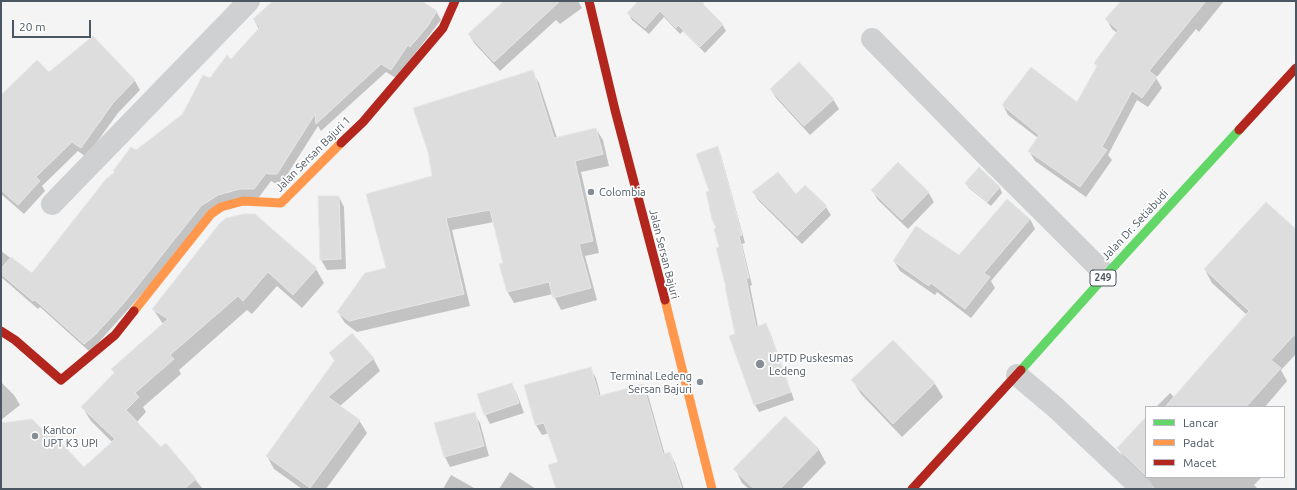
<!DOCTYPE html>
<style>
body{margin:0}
#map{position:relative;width:1297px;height:490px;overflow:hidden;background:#f4f4f4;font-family:Ubuntu,sans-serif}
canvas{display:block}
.frame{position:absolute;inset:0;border:2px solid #4a5661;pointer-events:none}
.legend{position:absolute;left:1145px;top:406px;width:140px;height:72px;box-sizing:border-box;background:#fff;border:1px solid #b7bbc0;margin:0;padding:5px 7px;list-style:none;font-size:12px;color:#4a5661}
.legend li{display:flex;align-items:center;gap:8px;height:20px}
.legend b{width:20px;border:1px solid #b7bbc0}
.scale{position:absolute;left:12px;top:20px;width:79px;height:18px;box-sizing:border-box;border:2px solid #4a5661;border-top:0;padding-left:5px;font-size:12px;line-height:14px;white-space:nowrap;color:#4a5661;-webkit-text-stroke:3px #fff;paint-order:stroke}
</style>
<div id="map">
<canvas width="1297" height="490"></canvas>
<div class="frame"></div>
<ul class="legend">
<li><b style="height:5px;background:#63d668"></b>Lancar</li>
<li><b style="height:5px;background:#ff974d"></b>Padat</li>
<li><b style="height:5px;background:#b3261e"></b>Macet</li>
</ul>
<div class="scale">20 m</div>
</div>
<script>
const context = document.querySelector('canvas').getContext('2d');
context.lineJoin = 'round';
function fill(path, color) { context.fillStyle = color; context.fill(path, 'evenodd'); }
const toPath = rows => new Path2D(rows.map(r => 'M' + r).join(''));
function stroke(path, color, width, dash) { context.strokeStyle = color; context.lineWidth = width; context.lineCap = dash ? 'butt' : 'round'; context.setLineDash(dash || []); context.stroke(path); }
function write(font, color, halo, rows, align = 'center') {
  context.font = font + ' Ubuntu,sans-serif'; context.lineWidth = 3.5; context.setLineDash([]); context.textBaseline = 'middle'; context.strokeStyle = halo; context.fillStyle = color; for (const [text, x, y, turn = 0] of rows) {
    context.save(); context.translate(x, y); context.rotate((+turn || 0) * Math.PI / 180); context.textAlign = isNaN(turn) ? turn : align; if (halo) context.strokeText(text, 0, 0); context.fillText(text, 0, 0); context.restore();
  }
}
const shadow = toPath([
 [275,1,420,1,436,11,441,20,396,78,386,72,321,131,318,126,280,186,271,181,259,197,223,203,90,352,40,307,38,309,1,277,1,251,32,274,115,173,114,171,136,151,185,114,210,80,231,60,259,29,254,20],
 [506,1,578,1,582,8,560,24,556,20,500,71,475,44,469,35],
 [639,1,702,1,706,8,722,24,726,31,705,53,683,31,680,34,664,17,649,34,632,20,628,13],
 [1122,1,1224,1,1199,32,1196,29,1156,78,1162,88,1148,107,1137,100,1108,155,1112,160,1086,197,1035,161,1029,151,1038,138,1008,115,1003,105,1078,104,1097,67,1095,64,1117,33,1112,29,1107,20],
 [92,37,135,81,140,90,118,113,86,157,78,151,42,186,45,191,24,214,1,194,1,97,49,73],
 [532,72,539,83,557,138,596,129,603,140,609,166,581,172,599,253,585,256,597,300,561,310,553,294,514,303,507,291,504,264,494,222,452,230,470,306,357,332,345,323,338,312,387,269,433,177],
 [771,90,833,99,839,109,810,135,777,99],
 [717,148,721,155,745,243,742,244,752,285,750,286,758,327,766,325,770,332,794,400,759,412,755,405,736,335,710,192],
 [979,169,1000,188,1002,193,991,206,969,188,966,184],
 [872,190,928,192,934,202,908,229,878,200],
 [753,192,796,196,826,207,831,215,802,244,758,200],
 [319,197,339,197,344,207,346,269,327,270,321,260],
 [1030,219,1035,229,991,281,995,288,971,318,937,292,935,295,900,271,894,261,960,257],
 [220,224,316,269,324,283,302,308,277,286,252,314,247,310,179,370,181,374,143,407,146,412,137,422,161,448,166,445,203,489,1,489,1,455,84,469,112,442,91,421,82,407,115,374,112,369,163,324,153,309],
 [1296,231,1296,354,1281,370,1287,381,1265,407,1156,407,1170,393,1174,397,1247,315,1212,283,1205,270],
 [893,341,935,384,943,397,902,437,861,394,853,381],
 [330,353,373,358,380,371,340,406,359,420,367,433,326,489,302,489,274,469,267,456,335,362],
 [590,368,596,378,601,397,642,386,648,395,665,455,670,453,675,463,684,489,557,489,559,463,549,433,542,435,536,425],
 [1,382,14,395,20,405,1,420],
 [512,384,517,394,524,413,490,424,485,414],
 [474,413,480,423,489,456,450,467,445,457],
 [785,417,819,450,826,463,801,489,749,489,742,483,735,469],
 [1146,418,1146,477,1262,477,1254,485,1258,489,1155,489,1126,461,1118,448],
 [510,472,536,489,499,489],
 [451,475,476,489,443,489]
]);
const building = toPath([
 [273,1,422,1,437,11,427,27,410,47,408,45,391,70,381,64,316,124,315,114,277,174,269,174,266,173,254,189,240,189,218,195,201,206,124,303,95,335,84,344,35,300,33,301,1,274,1,269,11,257,32,273,106,179,115,172,113,171,131,147,136,150,184,113,183,113,203,75,210,78,227,55,231,59,260,27,253,19,273,1],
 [504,1,560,1,494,62,468,34,504,1],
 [638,1,702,1,701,2,723,24,700,47,678,25,676,28,660,11,645,28,627,13,638,1],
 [1121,1,1206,1,1149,71,1157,77,1142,98,1132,91,1102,147,1107,150,1080,187,1028,151,1039,135,1002,105,1031,67,1077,102,1097,66,1094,63,1118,30,1105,19,1121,1],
 [93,36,135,80,113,103,81,148,72,142,36,177,40,181,18,205,1,190,1,95,37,60,49,72,93,36],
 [799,62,834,99,804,126,770,89,799,62],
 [533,70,554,138,596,128,603,154,575,161,593,241,579,244,591,288,553,298,549,282,507,292,499,264,503,263,490,210,446,218,464,294,349,321,337,312,365,273,386,268,366,194,432,176,428,152,413,108,533,70],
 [718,146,742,235,739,236,749,278,746,278,756,327,766,323,791,392,754,405,729,336,735,334,725,287,726,287,716,248,719,247,714,229,716,228,712,219,706,192,709,191,696,154,718,146],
 [898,162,929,192,902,220,871,190,898,162],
 [979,167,1000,187,987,202,965,183,979,167],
 [778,172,796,194,805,185,827,206,797,236,752,192,778,172],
 [318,196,339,196,341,259,320,260,318,196],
 [1007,199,1030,219,984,273,990,277,965,309,931,283,929,286,893,261,916,226,959,255,1007,199],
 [1266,202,1296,229,1296,333,1271,360,1281,368,1246,407,1165,407,1249,311,1204,269,1266,202],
 [244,214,255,214,317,268,293,295,268,272,243,301,238,296,170,355,174,359,135,393,139,397,126,410,161,447,166,443,196,479,184,489,1,489,1,423,32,419,42,429,45,426,84,467,115,439,81,407,115,372,111,369,168,319,152,309,220,223,226,218,244,214],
 [352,333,374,358,328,397,360,420,310,488,266,456,335,360,329,353,352,333],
 [893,340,935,383,893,424,851,380,893,340],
 [591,367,599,396,643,384,663,454,670,452,682,489,556,489,548,465,558,462,544,423,535,425,524,385,591,367],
 [512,383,519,403,484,415,477,394,512,383],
 [475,412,484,446,444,457,434,423,475,412],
 [785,416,819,449,780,489,754,489,733,469,785,416],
 [1146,417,1146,476,1117,448,1146,417]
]);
const street = toPath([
 [872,39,981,150,1106,275],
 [52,204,249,1],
 [1017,375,1055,407,1142,489]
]);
const fast = toPath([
 [1021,370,1106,275,1239,130]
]);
const slow = toPath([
 [665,300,712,489],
 [134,311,211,214,221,207,243,201,281,203,341,143]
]);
const jam = toPath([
 [589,1,615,110,665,300],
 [1239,130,1296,68],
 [341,143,363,122,443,28,455,1],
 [1,331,15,340,61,380,115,335,134,311],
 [912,489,1021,370]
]);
const markers = [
 [591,192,4,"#868d94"],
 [760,364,5,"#868d94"],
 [700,382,4,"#868d94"],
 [35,436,4,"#868d94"]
];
const shields = [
 [1103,278,26]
];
const shieldNames = [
 ["249",1103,278]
];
const streetNames = [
 ["Jalan Sersan Bajuri 1",313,154,-45],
 ["Jalan Dr. Setiabudi",1135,225,-47],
 ["Jalan Sersan Bajuri",664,254,76]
];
const poiNames = [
 ["Colombia",599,192],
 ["UPTD Puskesmas",769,358],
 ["Ledeng",769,371],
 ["Terminal Ledeng",692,376,"right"],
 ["Sersan Bajuri",692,389,"right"],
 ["Kantor",43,430],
 ["UPT K3 UPI",43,443]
];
fill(shadow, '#0003');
fill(building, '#ddddde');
stroke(building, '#e5e6e7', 1);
stroke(street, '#ced0d2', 22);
stroke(fast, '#63d668', 9);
stroke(slow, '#ff974d', 9);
stroke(jam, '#b3261e', 9);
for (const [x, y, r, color] of markers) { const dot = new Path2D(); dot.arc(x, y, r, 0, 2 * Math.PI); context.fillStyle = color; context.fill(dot); stroke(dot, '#fff', 1.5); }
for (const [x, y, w] of shields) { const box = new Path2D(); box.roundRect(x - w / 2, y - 8, w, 16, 3); context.fillStyle = '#fff'; context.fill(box); stroke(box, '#4a5661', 1); }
write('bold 10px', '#4a5661', null, shieldNames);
write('11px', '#4a5661', '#fff', streetNames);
write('11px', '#4a5661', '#fff', poiNames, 'left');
</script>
